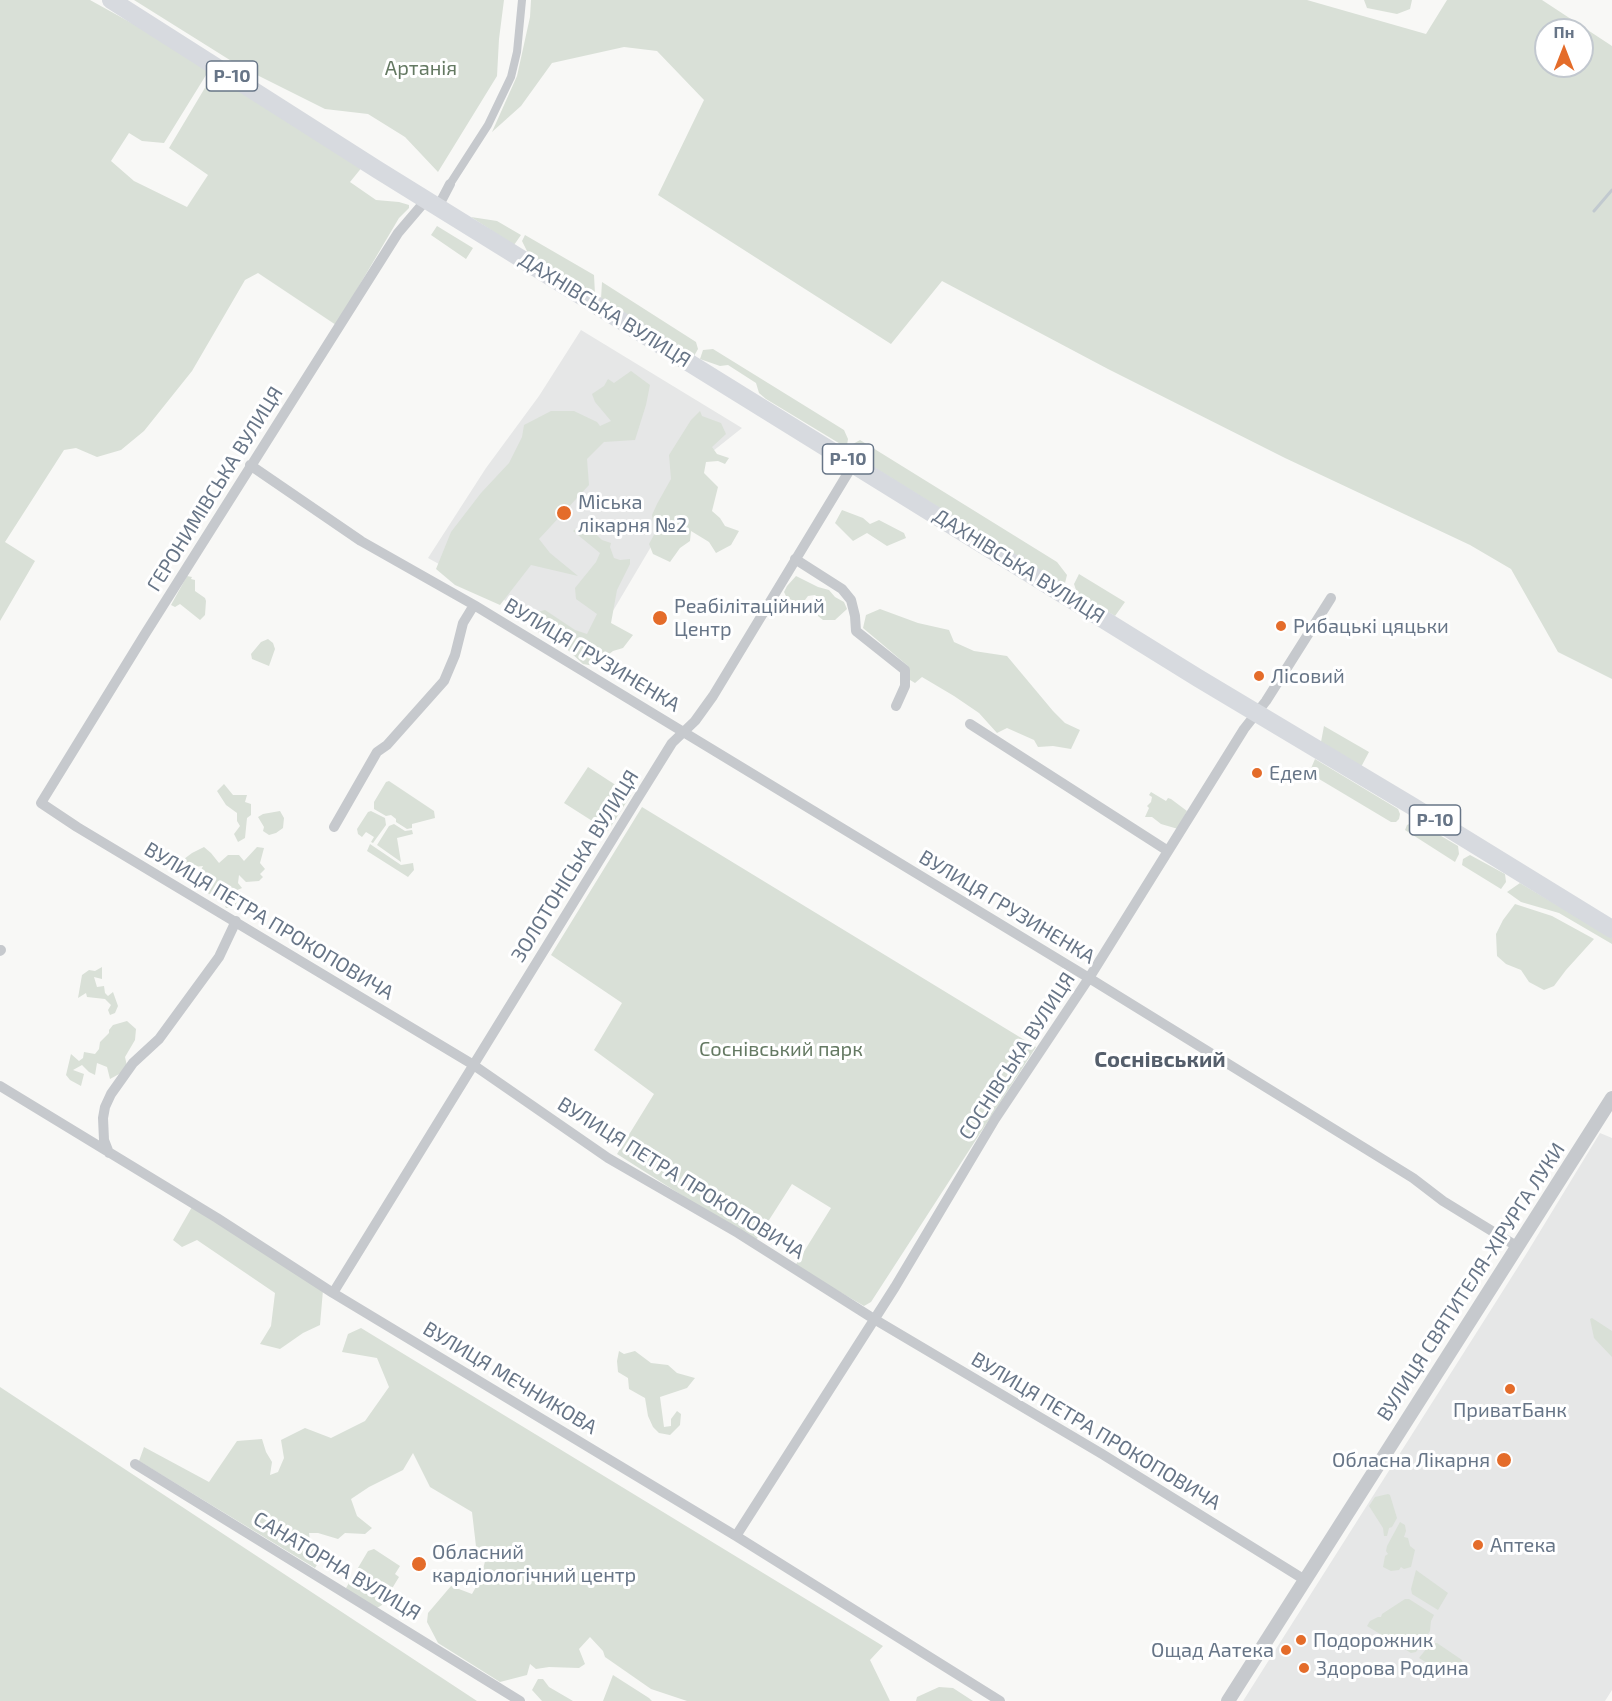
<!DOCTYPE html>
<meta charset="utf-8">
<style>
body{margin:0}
#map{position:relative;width:1612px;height:1701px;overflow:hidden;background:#f8f8f6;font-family:"Exo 2",sans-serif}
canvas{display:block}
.north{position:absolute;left:1534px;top:18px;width:60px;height:60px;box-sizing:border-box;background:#fff;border:2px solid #c2c8cf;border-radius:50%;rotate:0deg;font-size:16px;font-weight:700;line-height:24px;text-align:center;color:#677587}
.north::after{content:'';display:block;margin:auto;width:21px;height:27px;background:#e46c2a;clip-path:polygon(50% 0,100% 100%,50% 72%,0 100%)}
</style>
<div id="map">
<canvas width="1612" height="1701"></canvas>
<div class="north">Пн</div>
</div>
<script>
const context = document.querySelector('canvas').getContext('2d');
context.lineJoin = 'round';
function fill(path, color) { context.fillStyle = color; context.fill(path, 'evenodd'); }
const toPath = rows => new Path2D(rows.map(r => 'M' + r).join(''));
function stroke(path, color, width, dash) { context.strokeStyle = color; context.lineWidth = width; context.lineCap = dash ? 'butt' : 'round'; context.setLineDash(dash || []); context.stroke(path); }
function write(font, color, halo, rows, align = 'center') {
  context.font = font + ' "Exo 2",sans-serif'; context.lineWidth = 6; context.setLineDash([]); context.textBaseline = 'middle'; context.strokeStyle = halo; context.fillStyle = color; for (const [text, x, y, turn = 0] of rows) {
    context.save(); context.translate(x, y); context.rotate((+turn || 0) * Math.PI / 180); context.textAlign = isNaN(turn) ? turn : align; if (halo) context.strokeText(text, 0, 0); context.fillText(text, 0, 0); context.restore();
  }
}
const built = toPath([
 [581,330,742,428,703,459,591,648,428,558,486,468,539,396],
 [1600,1133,1612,1138,1612,1690,1605,1701,1243,1701,1525,1256]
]);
const green = toPath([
 [0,0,90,0,211,67,164,143,142,141,129,133,111,161,134,181,187,207,208,175,169,148,215,71,363,166,350,182,376,200,399,202,409,205,409,208,399,218,336,325,258,273,245,280,192,371,144,431,121,450,97,457,76,448,64,450,5,542,35,561,0,621],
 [134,0,504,0,499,39,497,76,438,172,405,137,368,114,325,109,241,67],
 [531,0,1307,0,1426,34,1447,0,1542,0,1612,46,1612,679,1558,652,1511,569,1470,545,1285,458,1108,369,942,281,891,344,658,195,704,100,657,51,624,47,552,63,521,106,492,132,517,76,530,17],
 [1546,30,1582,30,1582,66,1546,66],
 [1364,0,1412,0,1410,9,1397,14,1367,8],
 [471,217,497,221,521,235,514,245],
 [437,226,473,248,466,259,431,235],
 [525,235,594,275,595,294,528,253,522,241],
 [602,282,696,342,698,349,694,356,601,299],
 [713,349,844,430,848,439,847,445,842,445,766,399,759,393,756,383,728,365,720,366,700,359,703,350],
 [631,371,650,385,646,405,635,440,604,442,587,459,589,485,539,539,550,553,578,576,531,565,500,605,455,585,436,569,451,532,481,493,509,463,522,437,524,425,551,411,574,411,597,422,600,426,611,421,595,402,592,394,604,386,608,379,614,383],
 [700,411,702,416,721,423,726,434,712,447,717,454,729,458,725,464,718,461,706,462,704,473,718,487,712,511,720,518,725,526,739,531,731,545,716,553,709,542,691,531,690,541,680,548,670,562,653,554,649,544,655,533,652,515,657,504,671,479,669,455,691,420],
 [860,440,1057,562,1067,575,1065,583,1062,584,851,453,850,448,853,444],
 [842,510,863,518,870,524,879,520,904,533,906,538,887,546,867,533,853,541,835,523],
 [584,523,602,540,611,543,610,547,614,558,620,560,630,559,630,564,617,590,611,623,633,635,623,648,613,651,594,666,583,664,558,641,538,632,521,616,545,610,575,630,587,634,597,614,576,599,575,588,596,562,600,553,573,531],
 [1079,574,1125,602,1115,616,1077,593,1074,584],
 [187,576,192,577,191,579,195,580,195,591,205,598,206,601,205,615,200,620,180,604,175,607,171,605],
 [796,576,818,587,829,590,835,597,844,602,847,609,835,620,823,620,818,616,822,601,815,595,808,596,802,604,787,598,784,592,787,586],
 [880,609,918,623,949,630,954,642,974,651,1007,656,1053,711,1065,723,1080,730,1071,749,1053,746,1038,747,1034,740,1007,728,997,733,979,713,954,696,922,677,915,683,910,680,908,666,863,628,866,615],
 [268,639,273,643,275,649,269,666,252,659,251,654,261,642],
 [1324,726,1369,752,1361,767,1321,742],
 [1315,759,1398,809,1400,814,1399,819,1396,822,1391,822,1309,773],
 [588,767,631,795,608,831,564,803],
 [389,781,434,811,435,818,412,824,412,828,407,829,396,822,396,819,391,815,386,816,374,809,374,802,386,782],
 [224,784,233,795,247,795,245,802,251,804,251,815,247,818,245,838,238,842,234,834,240,826,237,821,237,813,226,805,217,791],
 [1151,792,1166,801,1168,798,1171,799,1187,811,1178,829,1161,824,1152,817,1145,817,1149,808,1147,806,1151,802,1152,797,1149,795],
 [642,807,1036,1047,871,1302,864,1306,795,1266,831,1208,792,1184,755,1242,617,1154,654,1094,594,1050,622,1003,551,955],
 [280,811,284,818,283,828,276,833,269,835,263,831,264,827,258,817,263,814],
 [371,811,385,818,386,825,373,843,371,842,374,837,366,832,362,837,358,834,357,829,368,812],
 [1416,821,1458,846,1459,854,1455,862,1405,830,1407,825],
 [394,824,405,831,412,830,413,834,397,838,401,862,377,845,389,826],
 [370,844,401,865,413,863,414,870,408,877,367,851],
 [204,847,211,853,219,863,228,855,239,855,244,861,257,847,264,848,260,863,265,869,260,874,263,877,259,881,246,882,239,875,238,883,242,888,233,892,237,897,236,906,226,908,222,899,202,891,202,882,193,878,200,872,203,866,185,868,181,865,184,859,192,853],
 [1470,855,1505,874,1506,882,1501,889,1462,865,1463,859],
 [1520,883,1612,938,1612,944,1559,913,1521,902,1507,892],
 [1515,904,1552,916,1594,939,1566,970,1554,986,1544,990,1529,982,1521,970,1506,964,1497,956,1496,934,1503,920],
 [102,967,102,979,94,977,97,987,104,986,105,993,108,996,113,992,118,1006,115,1013,110,1015,108,1010,111,1005,105,999,87,997,86,993,78,998,82,975,89,970,95,971],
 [127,1021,136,1029,135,1040,125,1057,127,1066,121,1073,110,1079,107,1067,97,1063,95,1075,89,1072,82,1065,73,1070,84,1074,81,1086,70,1080,66,1075,71,1054,79,1061,83,1058,84,1052,95,1054,99,1049,100,1042,109,1033,109,1030,113,1025],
 [192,1207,323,1290,320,1325,303,1333,280,1349,260,1344,271,1326,275,1293,197,1240,182,1247,173,1240],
 [1592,1318,1612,1331,1612,1357,1594,1338,1590,1319],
 [361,1328,883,1646,870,1660,890,1701,687,1701,651,1689,605,1657,603,1651,590,1637,579,1649,585,1664,579,1668,549,1667,536,1669,530,1664,527,1675,500,1682,438,1643,427,1622,428,1613,451,1586,472,1594,481,1578,486,1557,477,1555,472,1512,430,1487,413,1453,403,1470,369,1487,351,1499,357,1516,372,1528,365,1534,345,1533,338,1539,318,1533,309,1533,310,1541,324,1553,315,1568,139,1461,144,1447,209,1482,237,1441,262,1439,266,1452,272,1462,270,1475,278,1472,284,1458,281,1440,305,1428,331,1438,365,1421,389,1387,377,1358,342,1352,348,1334],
 [619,1351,624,1354,635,1351,651,1363,668,1365,677,1373,695,1378,687,1388,660,1397,664,1427,671,1426,671,1419,677,1411,681,1414,680,1425,670,1435,659,1433,653,1427,648,1416,645,1398,629,1389,628,1378,618,1372,617,1361],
 [0,1387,477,1701,0,1701],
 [1388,1494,1390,1495,1397,1518,1392,1527,1389,1528,1387,1536,1384,1536,1383,1528,1369,1506,1375,1497],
 [1400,1522,1405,1525,1406,1531,1404,1537,1408,1538,1410,1546,1415,1550,1411,1567,1404,1569,1401,1567,1399,1570,1391,1571,1383,1567,1385,1556,1388,1554,1386,1551,1387,1546],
 [374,1549,400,1566,395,1574,399,1577,382,1605,377,1608,347,1590,346,1588,368,1551],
 [1416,1570,1448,1593,1438,1610,1412,1594,1411,1589],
 [1405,1599,1409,1599,1434,1615,1431,1621,1430,1631,1416,1652,1411,1653,1367,1626,1370,1621,1378,1617,1381,1617,1382,1614],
 [1431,1643,1437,1643,1462,1660,1464,1667,1460,1675,1447,1675,1419,1658],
 [613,1675,649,1698,652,1701,603,1701],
 [538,1679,543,1679,549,1687,573,1701,542,1701,532,1690],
 [939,1687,953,1688,973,1701,916,1701,917,1697]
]);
const stream = toPath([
 [1594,211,1612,190]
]);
const pedestrian = toPath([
 [450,184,488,125,511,77,517,52,522,0]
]);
const minor = toPath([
 [427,199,398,233,145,634,41,803,77,827,472,1064,608,1158,738,1233,874,1319,1102,1454,1305,1580],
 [438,207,450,184],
 [250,465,361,541,474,605,1089,978,1413,1178,1443,1201,1518,1247],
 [795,559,842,589,851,600,855,616,856,631,905,670,905,686,896,706],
 [970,724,1168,851],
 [334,827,377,752,387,745,444,681,455,655,463,623,474,605],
 [0,951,1,950],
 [0,1086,217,1218,333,1293,736,1536,1000,1701],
 [109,1153,104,1140,103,1118,105,1107,111,1094,133,1063,159,1039,219,957,236,921],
 [333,1293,636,801,672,743,695,721,713,696,854,463],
 [135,1464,520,1701],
 [736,1536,895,1287,995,1119,1089,978,1244,729,1266,701,1331,598]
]);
const tertiary = toPath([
 [1228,1701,1612,1098]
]);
const primary = toPath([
 [111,0,378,170,1198,678,1412,806,1612,929]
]);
const markers = [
 [564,513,8,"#e46c2a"],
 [660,618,8,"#e46c2a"],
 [1281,626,6,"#e46c2a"],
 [1259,676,6,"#e46c2a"],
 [1257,773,6,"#e46c2a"],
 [1510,1389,6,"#e46c2a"],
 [1504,1460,8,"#e46c2a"],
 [1478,1545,6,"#e46c2a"],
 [419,1564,8,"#e46c2a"],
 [1301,1640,6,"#e46c2a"],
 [1286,1650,6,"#e46c2a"],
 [1304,1668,6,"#e46c2a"]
];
const shields = [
 [232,76,51],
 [848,459,51],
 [1435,820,51]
];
const shieldNames = [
 ["Р-10",232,76],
 ["Р-10",848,459],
 ["Р-10",1435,820]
];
const parkNames = [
 ["Артанія",421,68],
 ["Соснівський парк",781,1049]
];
const streetNames = [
 ["ДАХНІВСЬКА ВУЛИЦЯ",605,310,32],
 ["ГЕРОНИМІВСЬКА ВУЛИЦЯ",215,489,-58],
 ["ДАХНІВСЬКА ВУЛИЦЯ",1019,566,32],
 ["ВУЛИЦЯ ГРУЗИНЕНКА",592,655,31],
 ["ЗОЛОТОНІСЬКА ВУЛИЦЯ",575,866,-58],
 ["ВУЛИЦЯ ГРУЗИНЕНКА",1007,907,31],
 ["ВУЛИЦЯ ПЕТРА ПРОКОПОВИЧА",269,921,31],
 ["СОСНІВСЬКА ВУЛИЦЯ",1017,1056,-57],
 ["ВУЛИЦЯ ПЕТРА ПРОКОПОВИЧА",681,1178,32],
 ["ВУЛИЦЯ СВЯТИТЕЛЯ-ХІРУРГА ЛУКИ",1471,1282,-57],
 ["ВУЛИЦЯ МЕЧНИКОВА",510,1378,31],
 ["ВУЛИЦЯ ПЕТРА ПРОКОПОВИЧА",1096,1431,31],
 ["САНАТОРНА ВУЛИЦЯ",337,1566,31]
];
const poiNames = [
 ["Міська",578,502],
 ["лікарня №2",578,525],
 ["Реабілітаційний",674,606],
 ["Центр",674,629],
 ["Рибацькі цяцьки",1293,626],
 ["Лісовий",1271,676],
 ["Едем",1269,773],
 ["ПриватБанк",1510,1410,"center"],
 ["Обласна Лікарня",1490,1460,"right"],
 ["Аптека",1490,1545],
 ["Обласний",432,1552],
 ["кардіологічний центр",432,1575],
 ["Подорожник",1313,1640],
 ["Ощад Аатека",1274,1650,"right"],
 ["Здорова Родина",1316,1668]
];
const quarterNames = [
 ["Соснівський",1160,1060]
];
fill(built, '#e6e7e7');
fill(green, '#d9e0d7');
stroke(stream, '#c1c9cf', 3);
stroke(pedestrian, '#c6c9cd', 8);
stroke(minor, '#c6c9cd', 10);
stroke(tertiary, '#c6c9cd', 14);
stroke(primary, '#d7dadf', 18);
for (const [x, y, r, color] of markers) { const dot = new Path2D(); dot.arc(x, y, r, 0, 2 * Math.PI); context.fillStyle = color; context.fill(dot); stroke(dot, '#fff', 2); }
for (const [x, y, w] of shields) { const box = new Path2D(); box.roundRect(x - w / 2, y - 15, w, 30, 4.5); context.fillStyle = '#fff'; context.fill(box); stroke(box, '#677587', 1.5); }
write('bold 18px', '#677587', null, shieldNames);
write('20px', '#647962', '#fff', parkNames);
write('20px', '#677587', '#fff', streetNames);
write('20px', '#677587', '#fff', poiNames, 'left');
write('bold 22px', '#555f6c', '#fff', quarterNames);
</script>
